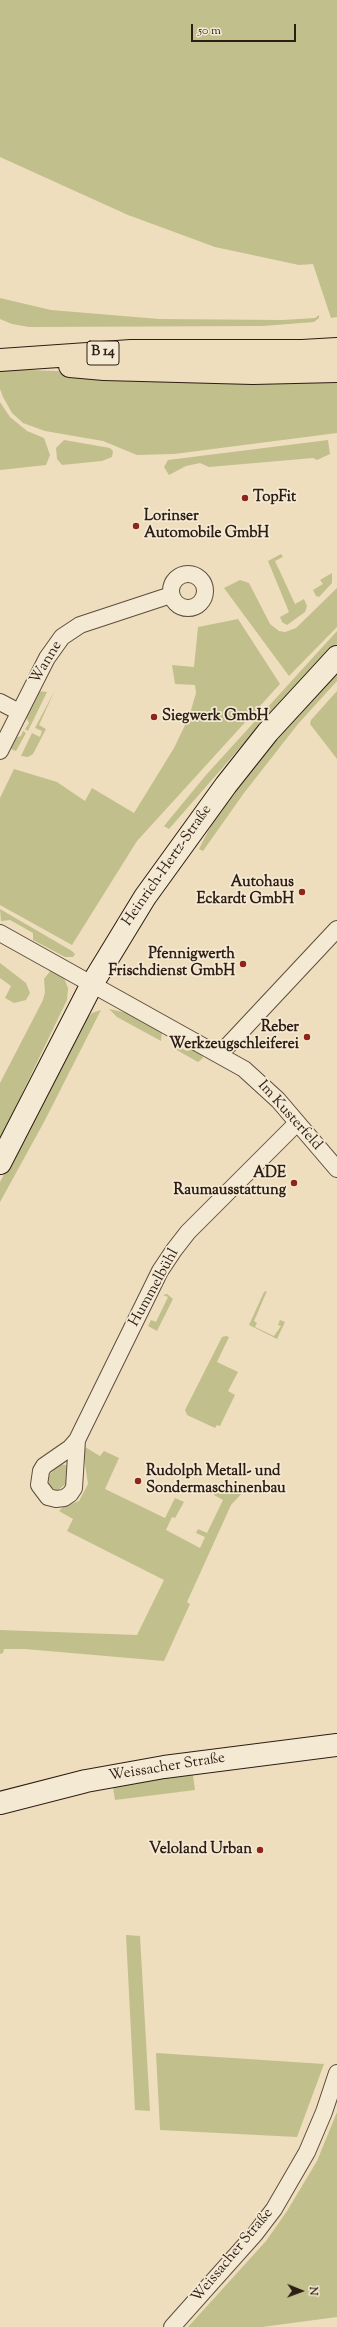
<!DOCTYPE html>
<meta charset="utf-8">
<style>
body{margin:0}
#map{position:relative;width:337px;height:2327px;overflow:hidden;background:#eedebd;font-family:"Sorts Mill Goudy",serif}
canvas{display:block}
.north{position:absolute;left:281px;top:2271px;width:40px;height:40px;-webkit-text-stroke:3px #f4ead4;paint-order:stroke;rotate:91deg;font-size:11px;font-weight:700;line-height:16px;text-align:center;color:#2e1d14}
.north::after{content:'';display:block;margin:auto;width:14px;height:18px;background:#2e1d14;clip-path:polygon(50% 0,100% 100%,50% 72%,0 100%)}
.scale{position:absolute;left:191px;top:24px;width:105px;height:18px;box-sizing:border-box;border:2px solid #2e1d14;border-top:0;padding-left:5px;font-size:12px;line-height:14px;white-space:nowrap;color:#2e1d14;-webkit-text-stroke:3px #f4ead4;paint-order:stroke}
</style>
<div id="map">
<canvas width="337" height="2327"></canvas>
<div class="north">N</div>
<div class="scale">50 m</div>
</div>
<script>
const context = document.querySelector('canvas').getContext('2d');
context.lineJoin = 'round';
function fill(path, color) { context.fillStyle = color; context.fill(path, 'evenodd'); }
const toPath = rows => new Path2D(rows.map(r => 'M' + r).join(''));
function stroke(path, color, width, dash) { context.strokeStyle = color; context.lineWidth = width; context.lineCap = dash ? 'butt' : 'round'; context.setLineDash(dash || []); context.stroke(path); }
function write(font, color, halo, rows, align = 'center') {
  context.font = font + ' "Sorts Mill Goudy",serif'; context.lineWidth = 3.5; context.setLineDash([]); context.textBaseline = 'middle'; context.strokeStyle = halo; context.fillStyle = color; for (const [text, x, y, turn = 0] of rows) {
    context.save(); context.translate(x, y); context.rotate((+turn || 0) * Math.PI / 180); context.textAlign = isNaN(turn) ? turn : align; if (halo) context.strokeText(text, 0, 0); context.fillText(text, 0, 0); context.restore();
  }
}
const green = toPath([
 [0,0,337,0,337,317,331,318,313,264,299,265,215,247,128,215,0,157],
 [0,298,51,310,159,319,283,320,315,318,319,315,319,318,314,322,263,326,29,327,12,324,0,319],
 [0,369,337,381,337,433,174,454,137,455,103,441,45,431,23,423,12,413,3,397,0,389],
 [0,402,10,417,27,431,44,438,50,455,46,465,0,470],
 [64,440,110,448,113,451,112,457,102,461,62,465,57,459,56,448],
 [328,440,330,454,317,460,313,458,209,467,200,463,186,466,169,475,164,467,168,460],
 [281,554,283,557,275,561,295,604,304,599,307,606,305,612,287,625,282,622,280,617,289,612,268,561],
 [332,573,332,583,319,597,316,596,313,590,323,584,320,580],
 [240,580,249,583,270,624,279,631,285,632,296,628,337,588,337,627,289,676,224,588],
 [238,619,280,684,137,841,72,945,0,905,0,798,14,769,57,782,85,801,92,788,134,813,174,748,189,717,196,693,195,685,175,684,172,665,194,667,198,627],
 [337,631,337,644,259,726,169,829,164,826,206,775],
 [337,667,337,681,298,724,244,793,203,851,199,849,215,818,265,748],
 [55,690,39,725,46,729,33,754,28,757,21,756,32,733,40,737,42,731,35,728],
 [38,691,47,692,28,731,25,729,29,723,25,715],
 [337,691,337,759,310,724,311,720],
 [23,731,26,733,16,751,13,750,10,748,14,738,21,736],
 [0,909,72,951,75,954,73,957,65,957,33,940,33,933,10,920,1,921],
 [0,963,26,983,30,993,26,1000,14,1003,5,998,11,986,0,978],
 [51,970,64,978,68,988,67,1000,0,1139,0,1083,43,1000,45,992,44,979],
 [109,1009,127,1013,162,1031,161,1041,117,1017],
 [101,1010,44,1122,0,1202,0,1182,84,1022,92,1013],
 [175,1045,187,1051,194,1049,202,1054,203,1058,198,1062,173,1048],
 [267,1291,254,1321,257,1323,255,1327,274,1336,281,1326,278,1325,280,1320,285,1322,277,1339,249,1325,264,1292],
 [167,1294,173,1299,157,1331,148,1326,151,1320,156,1322,168,1297,163,1295],
 [226,1336,229,1337,217,1362,238,1372,228,1391,235,1395,220,1426,217,1425,215,1428,187,1415,185,1410,222,1337],
 [85,1447,100,1456,104,1451,119,1458,105,1489,165,1518,175,1498,184,1502,175,1518,172,1517,166,1530,200,1548,205,1537,196,1533,198,1529,207,1533,223,1500,214,1495,217,1489,227,1493,231,1484,246,1491,243,1492,231,1505,187,1602,190,1604,164,1661,25,1649,4,1649,3,1653,0,1654,0,1630,137,1635,164,1580,67,1531,73,1519,59,1511,63,1507,79,1501,88,1484,83,1451],
 [59,1464,66,1465,68,1468,67,1483,58,1490,51,1488,47,1478],
 [192,1768,195,1790,115,1800,112,1781],
 [126,1935,140,1936,150,2111,135,2110],
 [156,2053,324,2064,297,2137,160,2130],
 [337,2112,337,2317,262,2327,188,2327,266,2241,287,2211,317,2161]
]);
const street = toPath([
 '171 591a17 17 0 1 1 34 0a17 17 0 1 1-34 0Z',
 [0,702,19,712],
 [0,751,47,658,62,637,80,625,171,595],
 [0,933,244,1069,278,1100,337,1169],
 [220,1054,337,929],
 [77,1440,70,1448,44,1466,41,1471,39,1485,48,1497,56,1499,64,1498,70,1494,74,1488,77,1440,160,1271,174,1250,188,1232,297,1123],
 [172,2327,255,2234,274,2209,307,2152,324,2112,337,2073]
]);
const secondary = toPath([
 [0,1163,92,984,145,897,226,785,268,732,337,657],
 [0,1803,86,1781,164,1767,337,1745]
]);
const primary = toPath([
 [0,360,131,351,302,351,337,349],
 [70,366,104,369,253,373,337,371]
]);
const markers = [
 [245,498,4,"#8f2418"],
 [136,526,4,"#8f2418"],
 [154,717,4,"#8f2418"],
 [302,892,4,"#8f2418"],
 [243,964,4,"#8f2418"],
 [307,1037,4,"#8f2418"],
 [294,1183,4,"#8f2418"],
 [138,1481,4,"#8f2418"],
 [260,1850,4,"#8f2418"]
];
const shields = [
 [103,353,32]
];
const shieldNames = [
 ["B 14",103,353]
];
const poiNames = [
 ["TopFit",253,498,"left"],
 ["Lorinser",144,517,"left"],
 ["Automobile GmbH",144,534,"left"],
 ["Siegwerk GmbH",162,717,"left"],
 ["Autohaus",294,883],
 ["Eckardt GmbH",294,900],
 ["Pfennigwerth",235,955],
 ["Frischdienst GmbH",235,972],
 ["Reber",299,1028],
 ["Werkzeugschleiferei",299,1045],
 ["ADE",286,1174],
 ["Raumausstattung",286,1191],
 ["Rudolph Metall- und",146,1472,"left"],
 ["Sondermaschinenbau",146,1489,"left"],
 ["Veloland Urban",252,1850]
];
const streetNames = [
 ["Wanne",47,663,-59],
 ["Heinrich-Hertz-Straße",168,866,-55],
 ["Im Kusterfeld",289,1116,48],
 ["Hummelbühl",155,1288,-61],
 ["Weissacher Straße",167,1768,-9],
 ["Weissacher Straße",233,2256,-50]
];
fill(green, '#c1bf8c');
stroke(street, '#5e4d3e', 18);
stroke(secondary, '#2e1d14', 24);
stroke(primary, '#2e1d14', 24);
stroke(street, '#f4ead4', 16);
stroke(secondary, '#f4ead4', 22);
stroke(primary, '#eedebd', 22);
for (const [x, y, r, color] of markers) { const dot = new Path2D(); dot.arc(x, y, r, 0, 2 * Math.PI); context.fillStyle = color; context.fill(dot); stroke(dot, '#f4ead4', 1.5); }
for (const [x, y, w] of shields) { const box = new Path2D(); box.roundRect(x - w / 2, y - 12, w, 24, 3); context.fillStyle = '#f4ead4'; context.fill(box); stroke(box, '#2e1d14', 1); }
write('bold 14px', '#2e1d14', null, shieldNames);
write('bold 15px', '#2e1d14', '#f4ead4', poiNames, 'right');
write('15px', '#2e1d14', '#f4ead4', streetNames);
</script>
